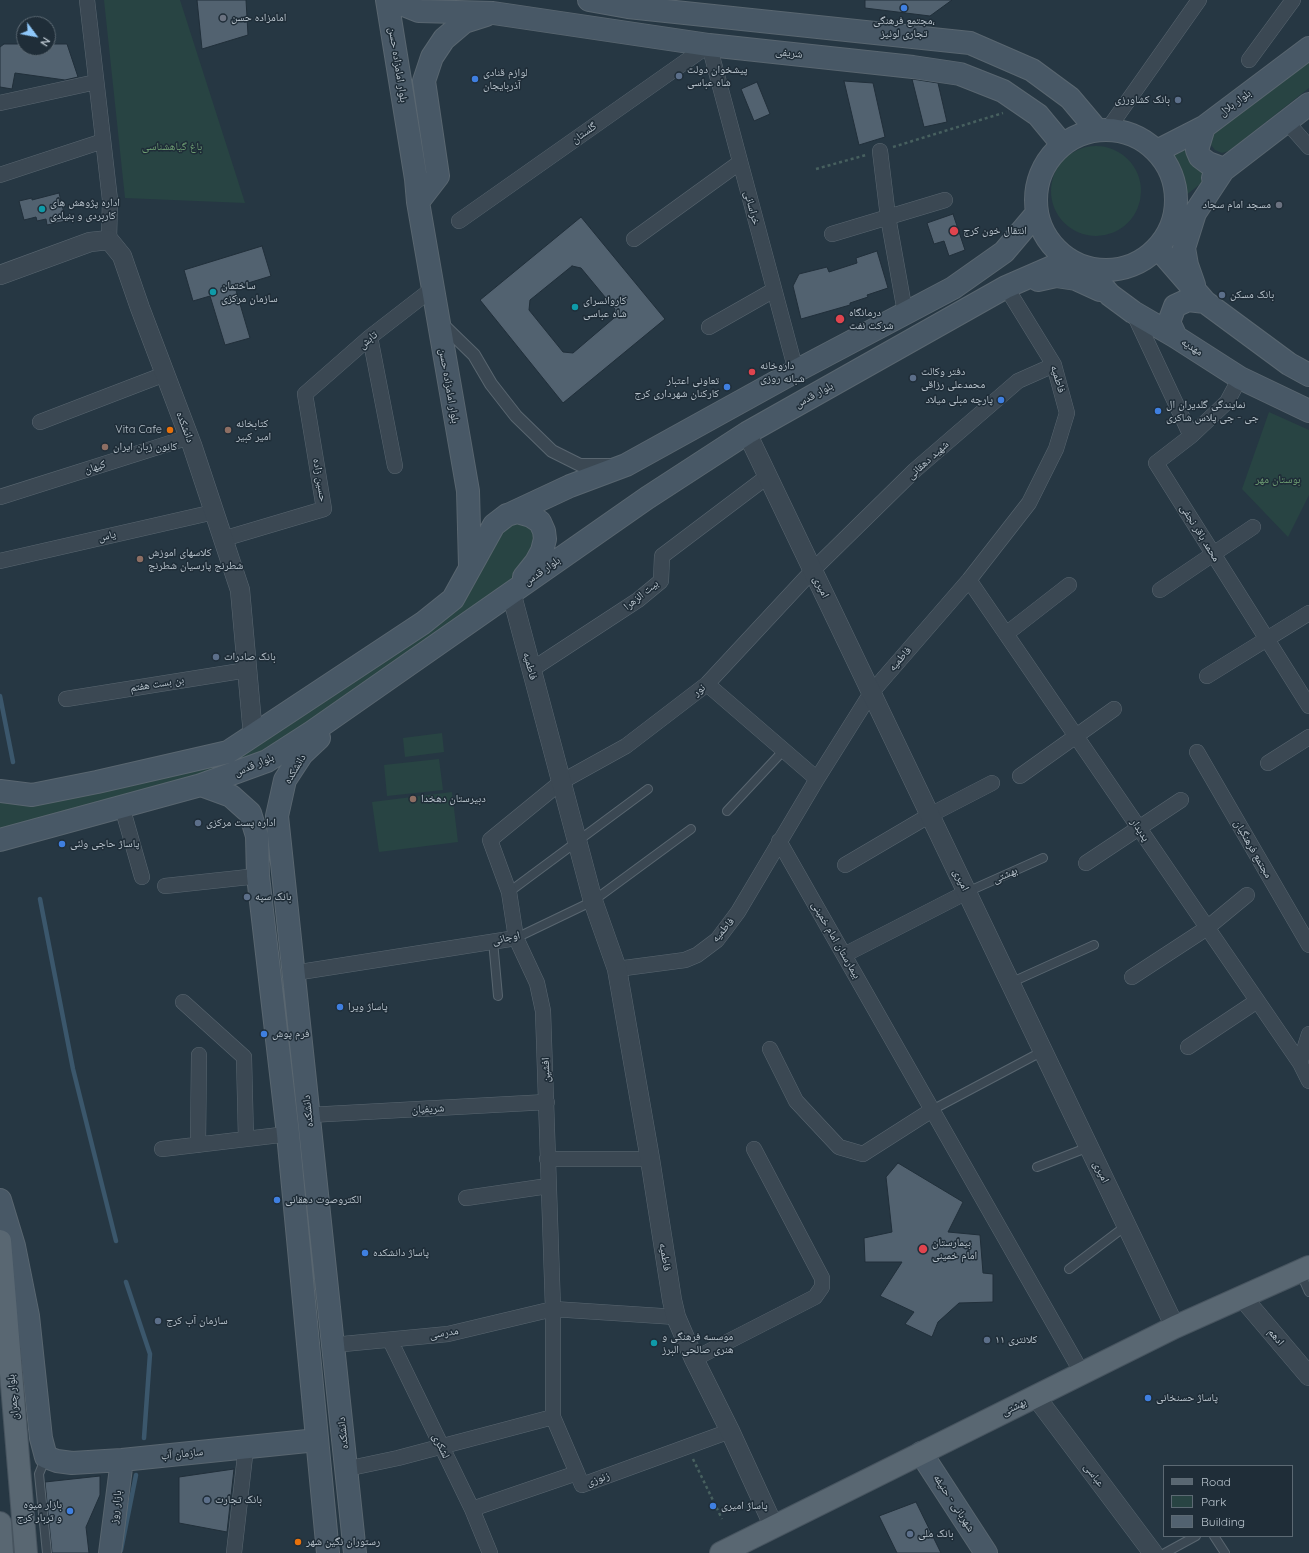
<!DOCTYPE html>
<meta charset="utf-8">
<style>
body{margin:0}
#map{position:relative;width:1309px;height:1553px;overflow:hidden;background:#263743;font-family:Quicksand,sans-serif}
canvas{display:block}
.legend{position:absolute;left:1163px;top:1465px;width:130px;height:72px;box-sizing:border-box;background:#1f2d38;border:1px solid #5c6973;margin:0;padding:5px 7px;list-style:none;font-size:12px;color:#b8c3cc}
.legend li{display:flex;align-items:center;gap:8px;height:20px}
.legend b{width:20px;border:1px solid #5c6973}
.north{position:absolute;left:16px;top:16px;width:40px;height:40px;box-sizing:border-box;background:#1f2d38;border:1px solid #5c6973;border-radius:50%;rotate:122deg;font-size:11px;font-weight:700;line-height:16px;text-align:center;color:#b8c3cc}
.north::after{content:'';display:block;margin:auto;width:14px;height:18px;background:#8fc8fa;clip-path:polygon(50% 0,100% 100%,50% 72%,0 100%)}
</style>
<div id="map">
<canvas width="1309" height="1553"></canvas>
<ul class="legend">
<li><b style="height:5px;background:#596772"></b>Road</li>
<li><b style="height:11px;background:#284443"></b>Park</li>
<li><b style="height:11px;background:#526270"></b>Building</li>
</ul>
<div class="north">N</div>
</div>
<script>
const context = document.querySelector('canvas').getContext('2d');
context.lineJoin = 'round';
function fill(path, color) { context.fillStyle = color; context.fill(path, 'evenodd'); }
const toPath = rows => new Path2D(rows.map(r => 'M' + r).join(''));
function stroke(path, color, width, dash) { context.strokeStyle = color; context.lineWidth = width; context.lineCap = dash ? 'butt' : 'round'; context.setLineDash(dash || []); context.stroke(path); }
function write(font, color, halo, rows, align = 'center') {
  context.font = font + ' Quicksand,"Noto Naskh Arabic",sans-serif'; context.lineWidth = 3; context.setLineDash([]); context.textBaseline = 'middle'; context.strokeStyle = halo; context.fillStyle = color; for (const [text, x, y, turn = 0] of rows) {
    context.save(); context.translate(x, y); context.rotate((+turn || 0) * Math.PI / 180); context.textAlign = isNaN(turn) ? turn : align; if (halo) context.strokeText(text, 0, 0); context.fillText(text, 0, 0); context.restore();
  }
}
const green = toPath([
 [104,0,180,0,245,203,125,198],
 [1309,60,1309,88,1229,151,1222,153,1215,150,1211,145,1210,139,1214,133],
 [1197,136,1217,171,1181,199,1178,174,1175,167,1164,152],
 '1051 191a45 45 0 1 1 90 0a45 45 0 1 1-90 0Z',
 [1269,412,1309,430,1309,495,1288,537,1242,489],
 [519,522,531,528,536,539,514,581,261,757,0,829,0,802,231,757,440,616,504,527],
 [442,733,444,752,405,757,403,738],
 [439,759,443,790,387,796,384,765],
 [452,792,458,842,379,852,372,802]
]);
const stream = toPath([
 [0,696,13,762],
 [40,899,73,1069,116,1241],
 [126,1282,150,1354,144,1438],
 [121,1550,136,1475]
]);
const building = toPath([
 [197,0,246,0,248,35,202,49,197,0],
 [865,0,952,0,930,16,865,8,865,0],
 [4,44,24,44,24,48,48,48,48,44,67,44,78,77,65,80,15,73,12,89,0,87,0,47,4,44],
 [912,79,938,83,947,122,924,127,912,79],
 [844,81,873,83,885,137,859,145,844,81],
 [757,82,770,114,754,121,741,89,757,82],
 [59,193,66,221,47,225,46,219,37,221,36,217,24,220,19,201,32,198,32,200,59,193],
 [953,214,965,250,949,256,944,241,934,244,927,223,953,214],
 [581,217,665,319,563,403,480,300,581,217],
 [572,266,581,268,615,309,614,318,573,353,563,352,529,310,530,300,572,266],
 [262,246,271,276,235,287,250,338,225,345,210,296,193,301,184,270,262,246],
 [877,251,888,288,867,295,868,297,850,303,850,305,801,319,793,286,799,274,827,267,829,272,857,263,856,258,877,251],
 [898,1163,963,1202,948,1232,980,1235,983,1273,993,1274,993,1302,959,1303,938,1322,932,1337,905,1324,914,1312,880,1296,902,1262,865,1262,864,1238,892,1232,886,1177,898,1163],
 [234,1469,227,1532,179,1523,179,1477,234,1469],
 [100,1476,100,1495,86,1527,89,1553,52,1553,45,1482,100,1476],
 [916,1502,941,1553,897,1553,879,1516,916,1502]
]);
const path = toPath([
 [893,147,1003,113],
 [816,169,866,155],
 [693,1459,722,1519]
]);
const service = toPath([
 [727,811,784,750],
 [509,892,648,789],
 [967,892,1043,858],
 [516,938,593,901,691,829],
 [493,941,498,996],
 [1010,983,1094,945],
 [932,1110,1043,1051],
 [1037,1167,1089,1147],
 [1069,1269,1127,1225],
 [1300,1272,1309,1292],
 [46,1457,39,1474,47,1553],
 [1214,1536,1225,1553],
 [1165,1553,1196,1536]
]);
const pedestrian = toPath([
 [440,322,474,355,491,384,516,416,552,451,580,465,610,465]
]);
const minor = toPath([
 [87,0,110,200,109,240],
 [1249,60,1293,0],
 [0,103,96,82],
 [1287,122,1309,147],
 [1108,129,1199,0],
 [880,151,888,217,905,312],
 [0,175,103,141],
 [459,221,709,45,796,371],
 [832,234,945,200],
 [634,239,739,163],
 [1133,312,1191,436],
 [709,327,774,290],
 [370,337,395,466],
 [1240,378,1227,402,1191,436,1156,463,1309,706],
 [40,422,165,374],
 [0,497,189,437],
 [223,539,324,509,305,394,370,337,432,289],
 [0,561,214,512],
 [969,580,1300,1063,1309,1081],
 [1160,590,1253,527],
 [1006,634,1069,585],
 [531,670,638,600,661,581,662,556,768,476],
 [1207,676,1309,613],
 [707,684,817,779],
 [66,699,247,670],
 [1197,752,1309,945],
 [1268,763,1309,737],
 [1020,776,1114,709],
 [122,807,142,877],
 [779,841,1082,1373],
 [1086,863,1181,800],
 [845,865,930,815,992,783],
 [165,886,258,876],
 [844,955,967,892],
 [617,969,685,960,697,955,717,940,738,912,817,779,871,693,969,580,1029,503,1056,449,1067,413,1054,365,1006,287],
 [294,973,516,938],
 [1132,977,1207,928,1247,895],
 [183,1002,244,1057,246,1139],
 [1188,1047,1257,1001],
 [770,1049,796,1101,839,1147,863,1154,932,1110],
 [1300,1063,1309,1034],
 [309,1115,547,1102],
 [198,1145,199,1055],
 [162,1149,288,1134],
 [547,1159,650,1159],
 [466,1198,548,1186],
 [390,1340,472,1509,490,1553],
 [333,1345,448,1334,553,1309,543,1011,537,983,516,938,509,892,490,840,561,782,626,746,707,684,813,570,915,470,1018,381,1054,365],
 [694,1359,815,1297,822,1287,822,1278,754,1149],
 [346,1469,398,1458,553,1417],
 [577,1473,553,1417,553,1309,676,1317],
 [472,1509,577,1473,582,1485,730,1431],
 [234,1553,246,1447]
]);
const tertiary = toPath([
 [0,275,90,242,109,240,122,256,140,308,192,445,240,590,253,735],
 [747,433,1175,1327],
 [511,592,593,901,617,969,650,1159,672,1300,676,1317,694,1359,730,1431,774,1527],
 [1242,1297,1309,1376],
 [1036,1397,1153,1553]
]);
const secondary = toPath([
 [387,0,416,179,418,202,468,491,470,566],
 [399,0,404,5,419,11,493,13,709,45,913,67,960,74,1003,91,1038,115,1062,144],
 [589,0,628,7,970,43,1032,70,1070,98,1097,130],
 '1036 200a70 70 0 1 1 140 0a70 70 0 1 1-140 0Z',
 [1157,151,1204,127,1309,48],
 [1213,178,1309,104],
 [418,202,438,176,424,81,432,57,444,39,464,22,486,15],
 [1158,248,1205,302,1289,364,1309,375],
 [1086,268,1110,295,1133,312,1176,337,1240,378,1309,411],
 [1038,280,1056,276,1076,279,1100,290],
 [1194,285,1187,265,1184,248,1195,213,1224,169,1208,163,1200,157,1197,150,1204,127],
 [1176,337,1169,322,1175,306,1188,300,1205,302],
 [510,514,570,486,626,465,796,371,953,288,1004,252,1037,213],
 [319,738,302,754,285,780,277,816,355,1553],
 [201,785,231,796,250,813,257,836,258,876,288,1134,328,1553],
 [0,791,32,795,97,782,228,752,423,623,453,599,494,525,507,515,517,512,531,516,540,522,544,531,545,539,542,551,536,562,524,577],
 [0,840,201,785,267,761,312,732,647,498,747,433,1006,287,1068,260],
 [0,1200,14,1246,28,1316,41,1438,46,1457,57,1461,72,1463,122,1460,317,1440],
 [921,1453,986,1553],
 [110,1553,122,1460]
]);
const primary = toPath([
 [0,1241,26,1553],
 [0,1523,2,1553],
 [721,1553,1175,1327,1309,1267]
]);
const markers = [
 [904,8,4,"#3f7fe0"],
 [223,18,4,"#6b7280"],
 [679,76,4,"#5c6f8a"],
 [475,79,4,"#3f7fe0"],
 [1178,100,4,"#5c6f8a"],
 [1279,205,4,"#6b7280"],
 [42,209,4,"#0f9aa8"],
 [954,231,5,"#e0444e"],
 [213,292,4,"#0f9aa8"],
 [1222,295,4,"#5c6f8a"],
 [575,307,4,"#0f9aa8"],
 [840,319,5,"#e0444e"],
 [752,372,4,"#e0444e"],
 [913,378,4,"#5c6f8a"],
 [727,387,4,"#3f7fe0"],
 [1001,400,4,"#3f7fe0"],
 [1158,411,4,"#3f7fe0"],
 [170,430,4,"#e8710a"],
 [228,430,4,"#8d6e63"],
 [105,447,4,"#8d6e63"],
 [140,559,4,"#8d6e63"],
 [216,657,4,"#5c6f8a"],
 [413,799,4,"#8d6e63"],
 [198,823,4,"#5c6f8a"],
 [62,844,4,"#3f7fe0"],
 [247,897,4,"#5c6f8a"],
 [340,1007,4,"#3f7fe0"],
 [264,1034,4,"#3f7fe0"],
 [277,1200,4,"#3f7fe0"],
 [923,1249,5,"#e0444e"],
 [365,1253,4,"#3f7fe0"],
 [158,1321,4,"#5c6f8a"],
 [987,1340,4,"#5c6f8a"],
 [654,1343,4,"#0f9aa8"],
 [1148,1398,4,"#3f7fe0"],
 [207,1500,4,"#5c6f8a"],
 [713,1506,4,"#3f7fe0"],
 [70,1511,4,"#3f7fe0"],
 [910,1534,4,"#5c6f8a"],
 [298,1542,4,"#e8710a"]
];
const poiNames = [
 ["امامزاده حسن",231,18],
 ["مجتمع فرهنگی،",904,21,"center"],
 ["تجاری لونیز",904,34,"center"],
 ["پیشخوان دولت",687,70],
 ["شاه عباسی",687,83],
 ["لوازم قنادی",483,73],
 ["آذربایجان",483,86],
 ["بانک کشاورزی",1170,100,"right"],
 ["اداره پژوهش های",50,203],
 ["کاربردی و بنیادی",50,216],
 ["مسجد امام سجاد",1271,205,"right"],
 ["انتقال خون کرج",963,231],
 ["ساختمان",221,286],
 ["سازمان مرکزی",221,299],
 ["بانک مسکن",1230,295],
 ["کاروانسرای",583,301],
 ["شاه عباسی",583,314],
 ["درمانگاه",849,313],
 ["شرکت نفت",849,326],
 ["داروخانه",760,366],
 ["شبانه روزی",760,379],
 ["دفتر وکالت",921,372],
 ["محمدعلی رزاقی",921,385],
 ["تعاونی اعتبار",719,381,"right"],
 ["کارکنان شهرداری کرج",719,394,"right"],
 ["پارچه مبلی میلاد",993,400,"right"],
 ["نمایندگی گلدیران ال",1166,405],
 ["جی - جی پلاس شاکری",1166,418],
 ["کتابخانه",236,424],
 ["امیر کبیر",236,437],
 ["Vita Cafe",162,430,"right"],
 ["کانون زبان ایران",113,447],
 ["کلاسهای اموزش",148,553],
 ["شطرنج پارسیان شطرنج",148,566],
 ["بانک صادرات",224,657],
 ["دبیرستان دهخدا",421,799],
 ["اداره پست مرکزی",206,823],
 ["پاساژ حاجی ولئی",70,844],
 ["بانک سپه",255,897],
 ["پاساژ ویرا",348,1007],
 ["فرم پوش",272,1034],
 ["الکتروصوت دهقانی",285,1200],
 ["بیمارستان",932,1243],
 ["امام خمینی",932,1256],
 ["پاساژ دانشکده",373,1253],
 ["سازمان آب کرج",166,1321],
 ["موسسه فرهنگی و",662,1337],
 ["هنری صالحی البرز",662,1350],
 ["کلانتری ۱۱",995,1340],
 ["پاساژ حسنخانی",1156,1398],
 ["بانک تجارت",215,1500],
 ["بازار میوه",62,1505,"right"],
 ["و تربار کرج",62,1518,"right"],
 ["پاساژ امیری",721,1506],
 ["بانک ملی",918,1534],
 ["رستوران نگین شهر",306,1542]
];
const streetNames = [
 ["شریفی",789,53,6],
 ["بلوار امامزاده حسن",398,65,81],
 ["بلوار بلال",1235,103,-37],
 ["گلستان",584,133,-35],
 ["خراسانی",752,208,75],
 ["تابش",368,340,-40],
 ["مهدیه",1192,347,33],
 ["فاطمیه",1058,379,73],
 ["بلوار امامزاده حسن",449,386,80],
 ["بلوار قدس",814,395,-29],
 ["دانشکده",185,427,69],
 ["شهید دهقانی",928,460,-42],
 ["کیهان",95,467,-18],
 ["حسین زاده",320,480,81],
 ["محمد باقر نجفی",1200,533,58],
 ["یاس",107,536,-13],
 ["بلوار قدس",542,571,-35],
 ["امیری",821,587,64],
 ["بیت الزهرا",641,595,-39],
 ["فاطمیه",900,659,-49],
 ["فاطمیه",530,666,75],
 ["بن بست هفتم",157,684,-9],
 ["نور",699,690,-38],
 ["بلوار قدس",254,765,-23],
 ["دانشکده",295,769,-59],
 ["پدیدار",1140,830,56],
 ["مجتمع فرهنگیان",1253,849,60],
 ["بهشتی",1005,875,-24],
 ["امیری",961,880,64],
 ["فاطمیه",723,930,-49],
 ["اوجانی",506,938,-13],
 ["بیمارستان امام خمینی",836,940,60],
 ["افشین",546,1070,-92],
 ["شریفیان",428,1109,-3],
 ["دانشکده",308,1111,-96],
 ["امیری",1101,1172,64],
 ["فاطمیه",665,1257,81],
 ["مدرسی",444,1333,-9],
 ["ادهم",1276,1337,50],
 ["بلوار چمران",13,1397,-95],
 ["بهشتی",1014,1407,-26],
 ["دانشکده",343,1433,-96],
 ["لشکری",441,1446,64],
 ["سازمان آب",182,1454,-6],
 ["عباسی",1094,1475,53],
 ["زنوزی",598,1479,-19],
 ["شهربانی - حنیفه",954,1503,57],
 ["بازار روز",116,1507,-83]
];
const parkNames = [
 ["باغ گیاهشناسی",172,147],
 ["بوستان مهر",1278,480]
];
fill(green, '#284443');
stroke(stream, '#3b576c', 4.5);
fill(building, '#526270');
stroke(building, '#212f3a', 1);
stroke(service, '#596670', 10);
stroke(pedestrian, '#596670', 14);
stroke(minor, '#596670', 16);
stroke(tertiary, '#596670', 20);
stroke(secondary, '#596670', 24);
stroke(primary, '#47545f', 24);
stroke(path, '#47605f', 2.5, [3, 3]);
stroke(service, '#3b4853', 8);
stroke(pedestrian, '#3b4853', 12);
stroke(minor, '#3b4853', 15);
stroke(tertiary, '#3b4853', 19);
stroke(secondary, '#485866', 22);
stroke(primary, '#596772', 22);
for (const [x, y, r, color] of markers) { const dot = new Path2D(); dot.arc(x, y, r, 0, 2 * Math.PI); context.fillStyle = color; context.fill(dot); stroke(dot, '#1f2d38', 1.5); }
write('11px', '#b8c3cc', '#1f2d38', poiNames, 'left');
write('11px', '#b8c3cc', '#1f2d38', streetNames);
write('11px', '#6e9e72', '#1f2d38', parkNames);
</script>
